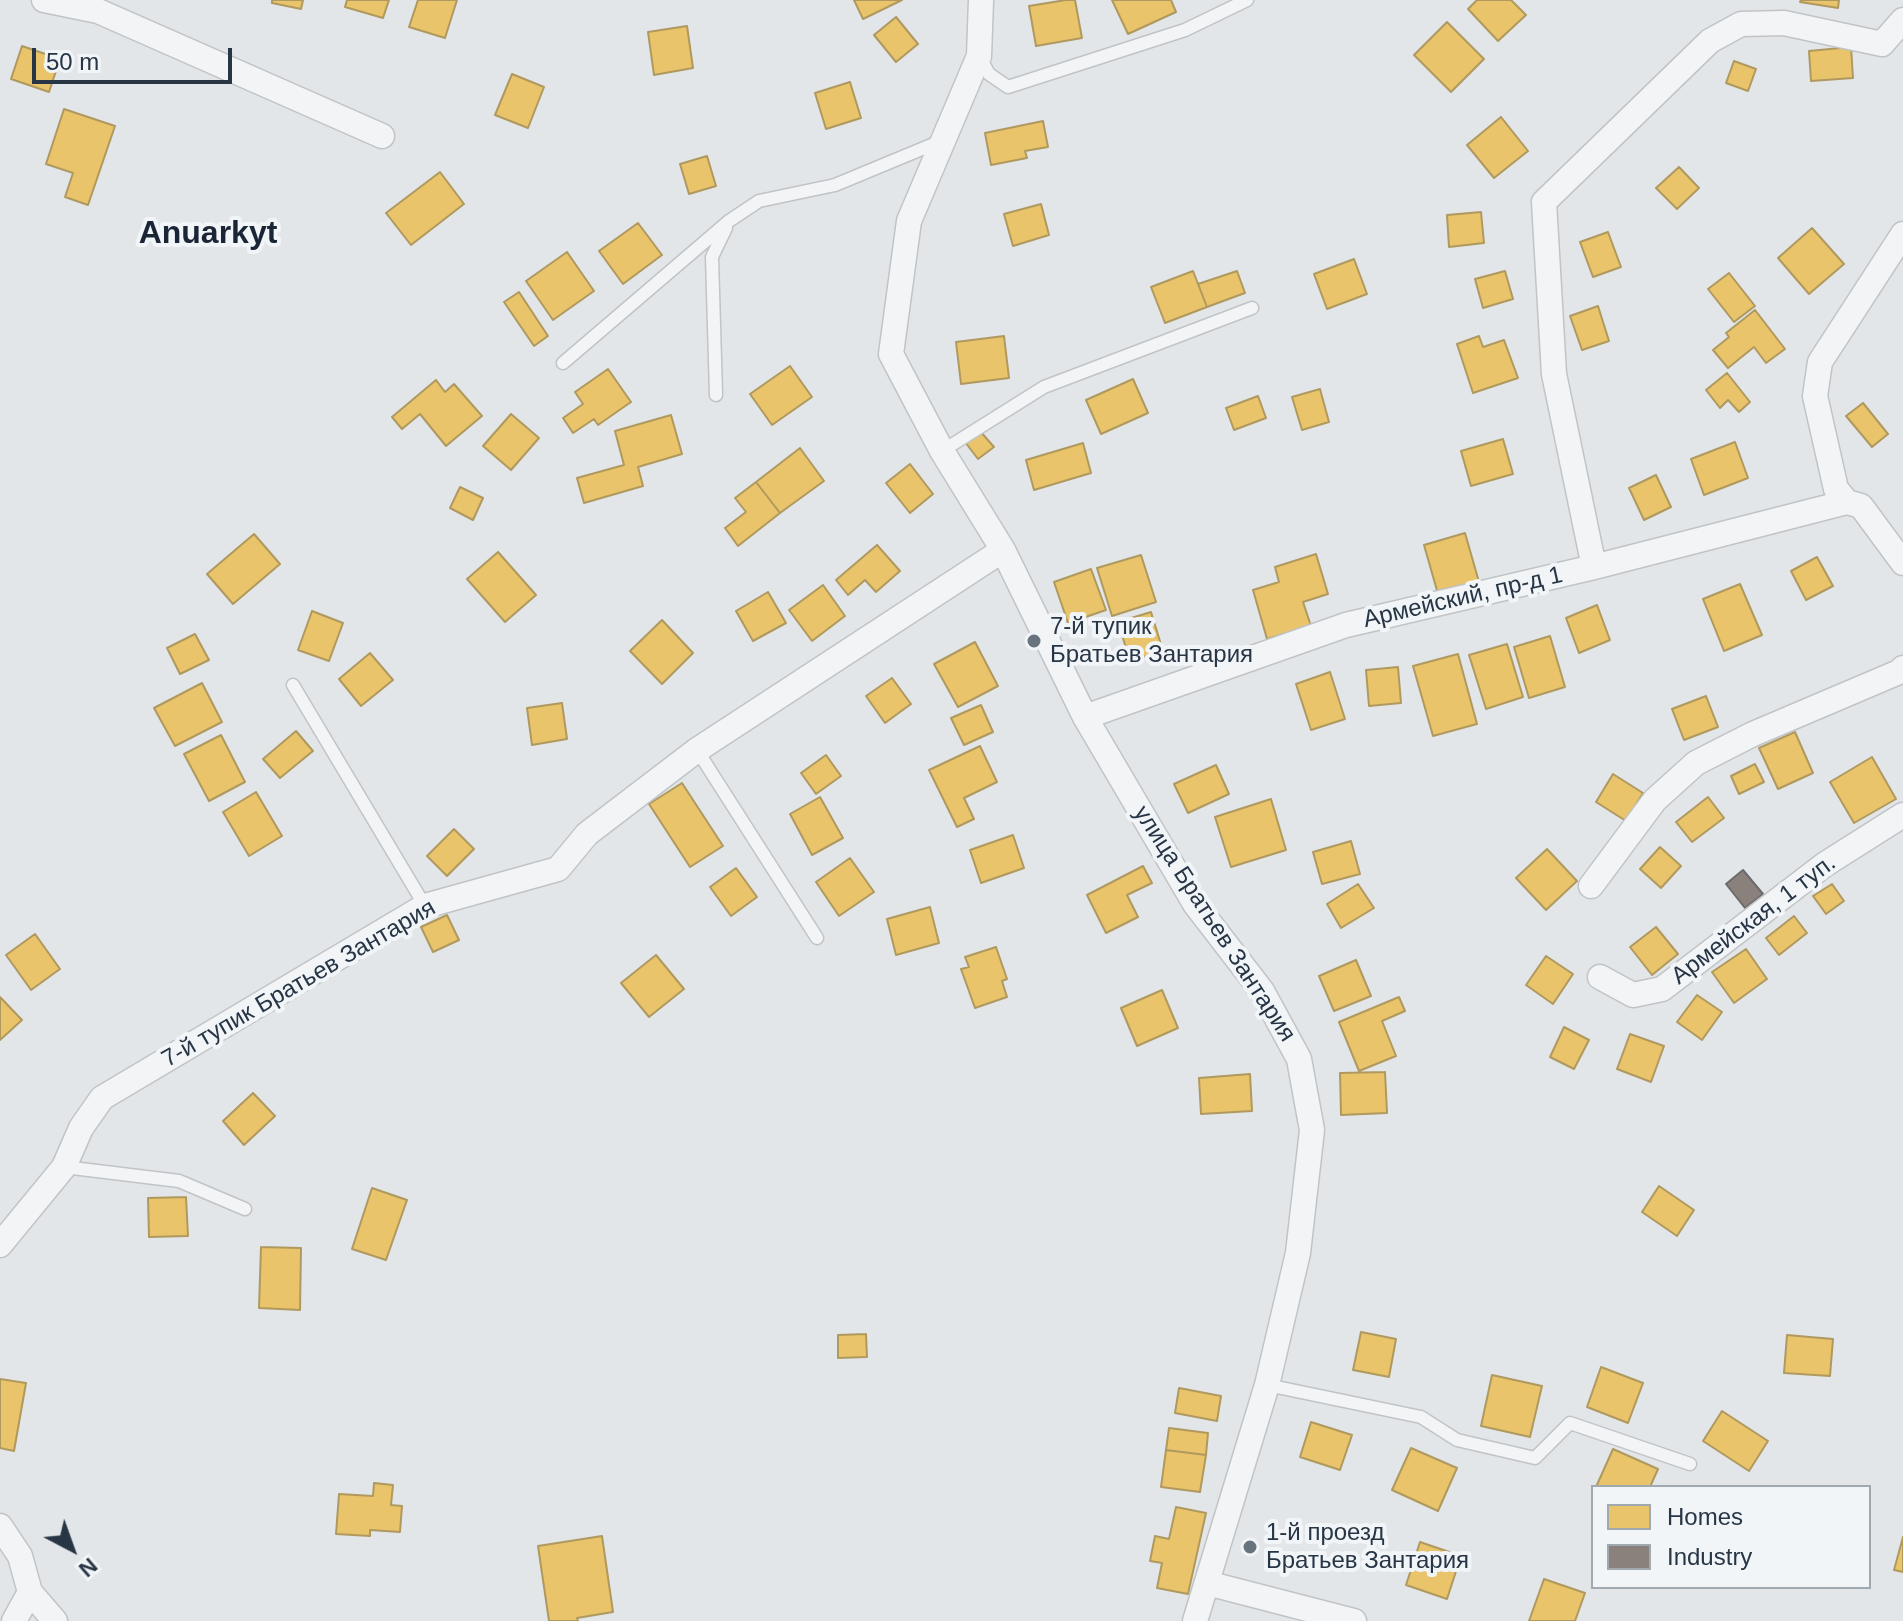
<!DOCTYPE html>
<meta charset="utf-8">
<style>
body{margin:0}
#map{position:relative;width:1903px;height:1621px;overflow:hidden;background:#e3e6e9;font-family:Arial,sans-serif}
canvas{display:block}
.legend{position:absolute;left:1591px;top:1485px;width:280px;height:104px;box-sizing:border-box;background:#f1f5f8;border:2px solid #a0a8b0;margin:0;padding:10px 14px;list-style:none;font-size:24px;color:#273545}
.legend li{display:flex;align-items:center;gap:16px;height:40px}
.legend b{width:40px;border:2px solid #a0a8b0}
.north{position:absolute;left:32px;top:1509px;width:80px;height:80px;-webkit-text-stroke:6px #f1f5f8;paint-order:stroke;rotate:139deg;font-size:22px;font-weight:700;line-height:32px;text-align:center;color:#273545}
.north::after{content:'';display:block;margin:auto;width:28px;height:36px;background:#273545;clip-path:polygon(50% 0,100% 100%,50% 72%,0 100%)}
.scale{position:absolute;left:32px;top:48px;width:200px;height:36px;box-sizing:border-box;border:4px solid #273545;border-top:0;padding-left:10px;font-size:24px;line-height:28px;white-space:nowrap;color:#273545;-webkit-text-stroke:6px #f1f5f8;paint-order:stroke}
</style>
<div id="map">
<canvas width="1903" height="1621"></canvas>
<ul class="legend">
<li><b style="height:22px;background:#e9c46a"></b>Homes</li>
<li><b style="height:22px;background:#8a817c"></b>Industry</li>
</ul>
<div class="north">N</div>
<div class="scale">50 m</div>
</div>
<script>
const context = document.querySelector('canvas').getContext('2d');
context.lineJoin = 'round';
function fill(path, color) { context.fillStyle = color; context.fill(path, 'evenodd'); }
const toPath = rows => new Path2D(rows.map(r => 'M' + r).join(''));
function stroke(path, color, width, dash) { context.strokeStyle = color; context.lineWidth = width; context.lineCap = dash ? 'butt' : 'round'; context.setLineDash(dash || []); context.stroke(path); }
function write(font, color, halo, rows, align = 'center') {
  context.font = font + ' Arial,sans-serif'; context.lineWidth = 8; context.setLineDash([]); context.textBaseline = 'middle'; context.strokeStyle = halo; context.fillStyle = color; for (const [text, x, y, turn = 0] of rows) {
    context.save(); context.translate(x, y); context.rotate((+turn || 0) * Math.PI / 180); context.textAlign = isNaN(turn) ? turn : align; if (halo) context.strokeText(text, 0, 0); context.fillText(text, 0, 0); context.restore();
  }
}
const homes = toPath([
 [272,0,303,0,301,9,272,3,272,0],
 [347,0,389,0,383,18,345,7,347,0],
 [418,0,457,0,445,38,409,27,418,0],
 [854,0,902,0,863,19,854,0],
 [1066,0,1075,0,1082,38,1036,46,1029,6,1066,0],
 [1112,0,1171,0,1176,12,1128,34,1112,0],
 [1477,0,1511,0,1526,15,1498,41,1468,9,1477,0],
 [1801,0,1839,0,1838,8,1800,2,1801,0],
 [896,17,918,44,896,62,874,35,896,17],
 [1447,22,1484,59,1451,92,1414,55,1447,22],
 [687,26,693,68,654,75,648,32,687,26],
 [22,46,60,59,49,92,11,79,22,46],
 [1851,47,1853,78,1811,81,1809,51,1851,47],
 [1734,61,1756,69,1748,91,1726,83,1734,61],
 [512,74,544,87,528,128,495,115,512,74],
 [850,82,861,118,826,129,815,93,850,82],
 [64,109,115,126,88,205,65,197,73,173,46,164,64,109],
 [1501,117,1528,151,1494,178,1467,145,1501,117],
 [1043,121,1048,147,1025,151,1027,158,991,165,985,133,1043,121],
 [707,156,716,186,689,194,680,164,707,156],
 [1679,167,1699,188,1677,209,1656,188,1679,167],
 [440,172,464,204,411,245,386,213,440,172],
 [1041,204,1049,235,1013,246,1004,214,1041,204],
 [1481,212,1484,243,1449,247,1447,215,1481,212],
 [638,223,662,255,623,284,599,251,638,223],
 [1812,228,1844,264,1809,294,1778,258,1812,228],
 [1608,232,1621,267,1593,277,1580,242,1608,232],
 [567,252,594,291,553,320,526,281,567,252],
 [1354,259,1367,294,1327,309,1314,274,1354,259],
 [1193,271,1207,307,1165,323,1151,287,1193,271],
 [1237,271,1245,293,1207,307,1198,284,1237,271],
 [1505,271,1513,299,1483,308,1475,279,1505,271],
 [1729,273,1755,306,1734,322,1708,289,1729,273],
 [519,292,548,336,534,346,504,302,519,292],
 [1598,306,1609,341,1582,350,1570,316,1598,306],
 [1755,310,1785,349,1766,363,1754,347,1728,368,1713,350,1729,337,1726,333,1755,310],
 [1004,336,1009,378,961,384,956,342,1004,336],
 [1479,336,1483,347,1504,340,1518,378,1473,393,1457,344,1479,336],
 [790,366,812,397,772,425,750,394,790,366],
 [608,369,631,402,598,425,594,419,573,433,563,418,583,404,575,392,608,369],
 [1727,373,1750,402,1739,412,1728,400,1720,408,1706,390,1727,373],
 [1133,379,1148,413,1101,434,1086,400,1133,379],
 [436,380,445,392,454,384,482,416,446,446,420,414,402,429,392,417,436,380],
 [1320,389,1329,422,1302,430,1292,397,1320,389],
 [1258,396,1266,418,1234,430,1226,408,1258,396],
 [1863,403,1888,434,1872,447,1846,416,1863,403],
 [511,414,539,438,511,470,483,446,511,414],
 [671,415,682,454,638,467,643,486,584,503,577,478,624,465,615,431,671,415],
 [980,431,994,447,978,459,965,442,980,431],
 [1503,439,1513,474,1471,486,1461,451,1503,439],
 [1735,442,1748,478,1704,495,1691,459,1735,442],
 [1083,443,1091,473,1034,490,1026,460,1083,443],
 [800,448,824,481,780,513,756,482,800,448],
 [910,464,933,494,910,513,886,483,910,464],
 [1656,475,1671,507,1644,520,1629,488,1656,475],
 [756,482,780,513,738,546,725,528,746,512,735,498,756,482],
 [460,487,483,498,473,520,450,508,460,487],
 [1465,533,1479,582,1438,594,1424,545,1465,533],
 [254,534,280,564,233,604,207,574,254,534],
 [877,545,900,571,876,592,865,580,848,595,836,580,877,545],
 [498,552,536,595,505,622,467,579,498,552],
 [1316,554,1328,594,1303,602,1311,626,1267,639,1253,590,1279,582,1275,567,1316,554],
 [1141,555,1156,602,1112,616,1097,568,1141,555],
 [1817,557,1833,586,1806,600,1791,571,1817,557],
 [1091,569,1106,610,1068,623,1054,582,1091,569],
 [1740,584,1762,635,1724,651,1703,599,1740,584],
 [823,585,845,616,812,641,789,610,823,585],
 [768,592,786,623,753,641,736,611,768,592],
 [1597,605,1610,640,1579,653,1566,618,1597,605],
 [312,611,343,623,329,661,298,650,312,611],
 [1151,612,1163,651,1130,661,1118,622,1151,612],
 [662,620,693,653,662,684,630,651,662,620],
 [195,634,209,660,180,674,167,648,195,634],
 [1550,636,1565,687,1529,698,1514,647,1550,636],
 [975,642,998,686,958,707,934,664,975,642],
 [1507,644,1523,697,1486,709,1469,655,1507,644],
 [370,653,393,680,361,706,339,679,370,653],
 [1458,654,1477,724,1433,736,1413,666,1458,654],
 [1398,667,1401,703,1369,706,1366,670,1398,667],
 [1330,672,1345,719,1311,730,1296,684,1330,672],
 [892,678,911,704,885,723,866,696,892,678],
 [202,683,222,722,175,746,154,708,202,683],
 [1706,696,1718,727,1684,740,1672,709,1706,696],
 [562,703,567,739,532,745,527,708,562,703],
 [981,705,993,732,964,745,951,718,981,705],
 [296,731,313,751,280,778,263,759,296,731],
 [1795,732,1813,773,1778,789,1759,748,1795,732],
 [221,735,245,782,209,801,184,754,221,735],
 [980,746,997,782,964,798,974,819,957,827,929,770,980,746],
 [826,755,841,776,816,794,801,773,826,755],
 [1872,757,1896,799,1854,823,1830,782,1872,757],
 [1755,764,1764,782,1739,794,1731,776,1755,764],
 [1216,765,1229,794,1188,813,1174,784,1216,765],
 [1613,774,1643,793,1626,821,1596,802,1613,774],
 [682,783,723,846,690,867,649,804,682,783],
 [256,792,282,836,249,856,223,812,256,792],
 [820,797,843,838,812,855,790,814,820,797],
 [1708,797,1724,818,1692,842,1676,822,1708,797],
 [1271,799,1286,850,1231,867,1215,817,1271,799],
 [454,829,474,849,447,876,427,856,454,829],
 [1013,835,1024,868,981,883,970,850,1013,835],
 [1351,841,1360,874,1322,884,1313,852,1351,841],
 [1660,847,1681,866,1661,888,1640,869,1660,847],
 [1547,849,1577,881,1546,910,1516,878,1547,849],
 [850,858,874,892,839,916,816,882,850,858],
 [1143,866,1152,883,1127,895,1138,917,1106,933,1087,895,1143,866],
 [736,868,757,897,731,916,710,887,736,868],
 [1358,884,1374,908,1341,928,1327,904,1358,884],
 [1832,884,1844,901,1826,914,1813,896,1832,884],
 [930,907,939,943,896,955,887,919,930,907],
 [447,915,459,940,433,952,421,927,447,915],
 [1794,916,1807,933,1779,955,1766,938,1794,916],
 [1656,927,1678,954,1652,975,1630,947,1656,927],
 [35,934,60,969,31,990,6,955,35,934],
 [996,947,1007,979,1002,981,1007,997,975,1008,961,969,969,967,965,957,996,947],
 [1746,949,1767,979,1734,1003,1712,972,1746,949],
 [656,955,684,989,649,1017,621,983,656,955],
 [1546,956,1573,974,1553,1004,1526,985,1546,956],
 [1356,960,1371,996,1334,1011,1319,976,1356,960],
 [1162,990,1178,1028,1137,1046,1121,1008,1162,990],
 [1697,995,1722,1012,1702,1040,1677,1022,1697,995],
 [0,997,22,1020,0,1040,0,997],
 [1399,997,1405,1011,1382,1021,1396,1056,1359,1071,1339,1022,1399,997],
 [1564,1027,1589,1040,1574,1069,1550,1057,1564,1027],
 [1630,1034,1664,1046,1651,1082,1617,1069,1630,1034],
 [1385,1072,1387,1113,1341,1115,1340,1073,1385,1072],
 [1250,1074,1252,1111,1201,1114,1199,1078,1250,1074],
 [253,1093,275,1116,244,1145,223,1121,253,1093],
 [1659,1186,1694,1210,1677,1236,1642,1212,1659,1186],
 [372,1188,407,1200,386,1260,352,1249,372,1188],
 [186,1197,188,1236,149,1237,148,1198,186,1197],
 [261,1247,301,1248,300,1310,259,1308,261,1247],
 [1361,1332,1396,1339,1389,1377,1353,1370,1361,1332],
 [866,1334,867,1357,838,1358,838,1335,866,1334],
 [1787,1335,1833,1339,1830,1376,1784,1373,1787,1335],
 [1601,1367,1643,1383,1628,1423,1587,1407,1601,1367],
 [1492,1375,1542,1386,1530,1437,1481,1426,1492,1375],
 [0,1379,26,1383,14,1451,0,1448,0,1379],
 [1179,1388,1221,1396,1217,1421,1175,1413,1179,1388],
 [1722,1411,1768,1441,1749,1471,1703,1441,1722,1411],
 [1311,1422,1352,1435,1340,1470,1300,1457,1311,1422],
 [1169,1428,1208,1433,1206,1455,1166,1450,1169,1428],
 [1411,1448,1457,1468,1438,1511,1392,1490,1411,1448],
 [1613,1449,1658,1469,1650,1487,1596,1487,1613,1449],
 [1166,1450,1206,1455,1200,1492,1161,1487,1166,1450],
 [374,1483,393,1485,391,1505,402,1506,400,1532,370,1530,370,1536,336,1534,339,1494,373,1496,374,1483],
 [1176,1507,1206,1513,1188,1594,1157,1588,1162,1563,1150,1561,1155,1536,1169,1539,1176,1507],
 [602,1536,613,1612,577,1618,578,1621,549,1621,538,1546,602,1536],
 [1903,1537,1903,1572,1894,1570,1903,1537],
 [1420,1542,1461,1556,1447,1599,1406,1585,1420,1542],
 [1544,1579,1585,1593,1575,1621,1529,1621,1544,1579]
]);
const industry = toPath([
 [1743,870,1763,894,1745,908,1726,884,1743,870]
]);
const service = toPath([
 [979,56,989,74,1008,87,1185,30,1247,0],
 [563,363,729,221,759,201,835,185,941,141],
 [716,395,712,257,726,228],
 [942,451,1044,387,1252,308],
 [293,685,425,906],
 [697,750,817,938],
 [64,1167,179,1181,245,1209],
 [1267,1385,1421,1417,1457,1440,1535,1458,1570,1423,1690,1464]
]);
const minor = toPath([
 [44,0,98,11,382,136],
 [981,0,979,56,909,221,891,354,942,451,1003,550,1085,717,1195,904,1262,991,1299,1059,1312,1130,1298,1253,1267,1385,1195,1621],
 [1903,234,1820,362,1815,396,1836,489,1847,502,1861,506,1903,563],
 [1594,567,1554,374,1544,202,1710,41,1741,24,1784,23,1882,44,1903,20],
 [1085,717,1346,625,1594,567,1847,502],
 [1591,886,1655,800,1696,763,1753,734,1899,672,1903,668],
 [1600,977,1633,995,1662,989,1824,865,1903,815],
 [0,1245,64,1167,81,1128,102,1098,425,906,558,869,587,834,697,750,1003,550],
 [0,1526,20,1556,30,1592,14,1621],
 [1207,1583,1354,1621],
 [30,1592,55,1621]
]);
const markers = [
 [1034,641,8,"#69737e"],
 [1250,1547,8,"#69737e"]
];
const streetNames = [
 ["Армейский, пр-д 1",1463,598,-13],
 ["Армейская, 1 туп.",1754,920,-37],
 ["улица Братьев Зантария",1214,924,57],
 ["7-й тупик Братьев Зантария",299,984,-30]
];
const poiNames = [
 ["7-й тупик",1050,627],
 ["Братьев Зантария",1050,655],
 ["1-й проезд",1266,1533],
 ["Братьев Зантария",1266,1561]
];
const districtNames = [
 ["Anuarkyt",208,234]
];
fill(homes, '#e9c46a');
stroke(homes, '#af995f', 2);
fill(industry, '#8a817c');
stroke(industry, '#6c6a6c', 2);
stroke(service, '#c1c4c7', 15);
stroke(minor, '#c1c4c7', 27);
stroke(service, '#f3f4f5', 12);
stroke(minor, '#f3f4f5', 24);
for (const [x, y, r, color] of markers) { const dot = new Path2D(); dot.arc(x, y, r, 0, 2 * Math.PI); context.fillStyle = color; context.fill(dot); stroke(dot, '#f1f5f8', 3); }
write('24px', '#273545', '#f1f5f8', streetNames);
write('24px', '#273545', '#f1f5f8', poiNames, 'left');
write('bold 32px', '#1a2536', '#f1f5f8', districtNames);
</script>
